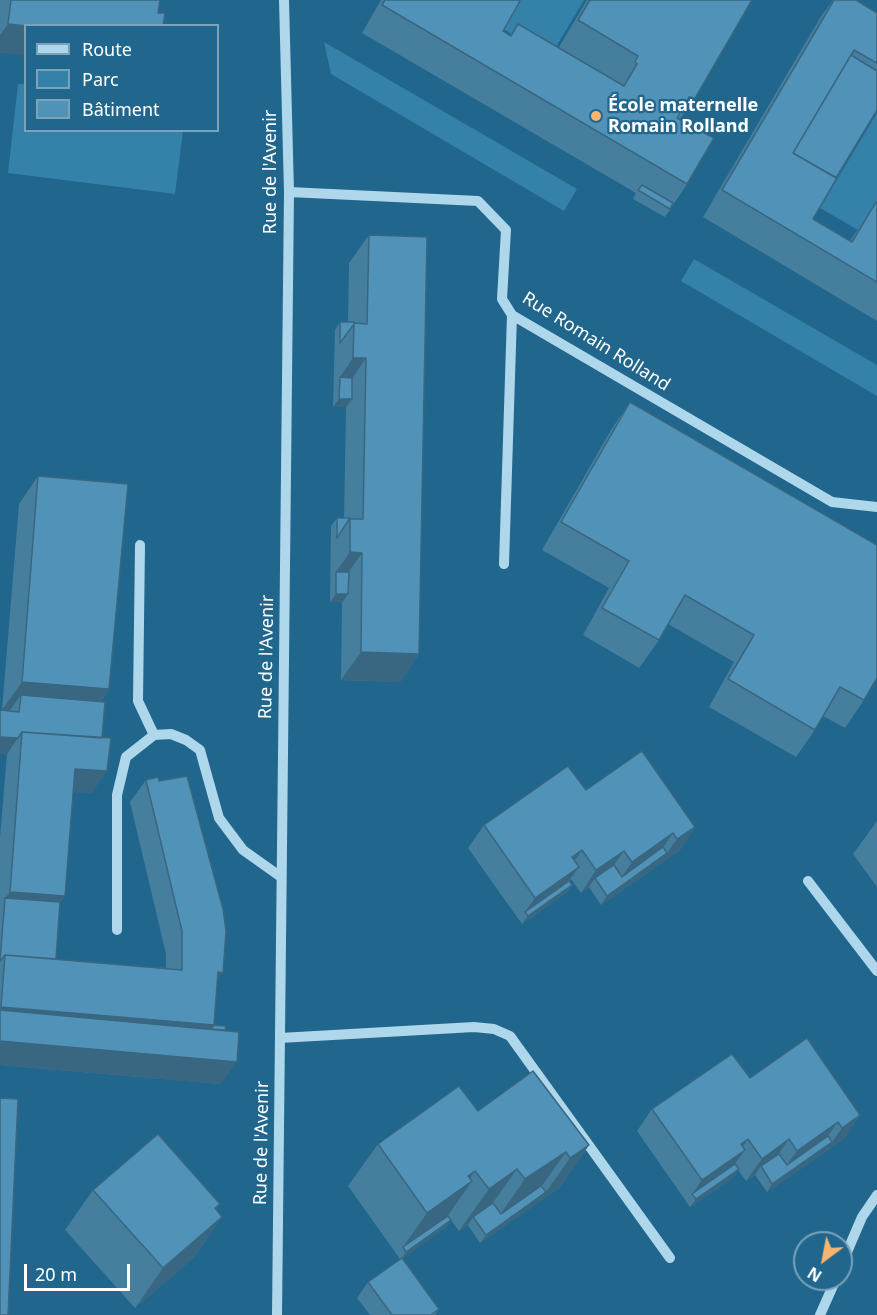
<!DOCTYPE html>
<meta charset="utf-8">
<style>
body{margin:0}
#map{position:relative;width:877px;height:1315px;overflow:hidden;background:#21668c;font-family:"Noto Sans",sans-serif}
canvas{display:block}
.legend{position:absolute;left:24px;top:24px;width:195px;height:108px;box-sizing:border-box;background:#21668c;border:2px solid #7aa3ba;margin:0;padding:8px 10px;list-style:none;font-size:18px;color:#fff}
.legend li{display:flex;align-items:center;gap:12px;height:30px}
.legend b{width:30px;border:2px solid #7aa3ba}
.north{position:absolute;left:793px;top:1231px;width:60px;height:60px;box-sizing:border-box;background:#21668c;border:2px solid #7aa3ba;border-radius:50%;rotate:212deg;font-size:16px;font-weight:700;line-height:24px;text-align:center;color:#fff}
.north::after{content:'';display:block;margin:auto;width:21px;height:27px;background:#f8b570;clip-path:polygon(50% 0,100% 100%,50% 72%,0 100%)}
.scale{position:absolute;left:24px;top:1264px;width:106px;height:27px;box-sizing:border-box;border:3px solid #fff;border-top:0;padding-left:8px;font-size:18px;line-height:21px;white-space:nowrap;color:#fff;-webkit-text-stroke:4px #21668c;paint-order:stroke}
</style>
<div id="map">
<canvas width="877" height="1315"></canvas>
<ul class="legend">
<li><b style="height:8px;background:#aed7ec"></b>Route</li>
<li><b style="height:16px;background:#3481aa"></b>Parc</li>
<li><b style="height:16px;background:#5193b8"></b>Bâtiment</li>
</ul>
<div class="north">N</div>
<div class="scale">20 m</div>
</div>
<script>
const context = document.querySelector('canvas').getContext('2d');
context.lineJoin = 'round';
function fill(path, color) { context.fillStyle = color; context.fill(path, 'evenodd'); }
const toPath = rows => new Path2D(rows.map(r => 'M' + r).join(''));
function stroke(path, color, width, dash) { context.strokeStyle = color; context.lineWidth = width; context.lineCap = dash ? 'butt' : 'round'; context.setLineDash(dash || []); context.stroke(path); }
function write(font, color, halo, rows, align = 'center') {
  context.font = font + ' "Noto Sans",sans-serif'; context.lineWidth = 4.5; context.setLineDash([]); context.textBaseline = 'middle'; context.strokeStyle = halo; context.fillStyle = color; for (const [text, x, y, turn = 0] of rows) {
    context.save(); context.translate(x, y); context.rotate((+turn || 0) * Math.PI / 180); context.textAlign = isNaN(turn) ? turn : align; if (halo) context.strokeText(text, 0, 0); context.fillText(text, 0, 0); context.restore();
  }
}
const green = toPath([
 [455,0,584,0,550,57],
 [324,42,577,189,564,211,331,74],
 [18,84,25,84,26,130,183,131,175,194,8,173],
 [877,113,877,241,820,208],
 [694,259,877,365,877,396,681,281]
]);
const minor = toPath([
 [289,192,478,201,506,230,502,299,512,315,832,502,877,507],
 [140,545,138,701,154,735],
 [504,564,512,315],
 [808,881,877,971],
 [117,930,117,795,126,757,154,735,171,734,186,740,200,750,219,818,243,850,281,877],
 [280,1038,474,1027,494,1029,510,1036,670,1258],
 [841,1266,862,1217,877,1195],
 [277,1315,289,192,284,0],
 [820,1315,836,1279]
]);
const wall = toPath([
 [0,0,160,0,158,13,0,53],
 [381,0,518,0,503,31,510,35,518,24,559,47,587,0,752,0,694,100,680,119,687,184,665,217,633,199,636,193,362,33],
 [833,0,856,0,877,13,877,110,813,219,850,241,876,202,877,202,877,321,703,217,820,18],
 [369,235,419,654,400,682,341,680,342,602,330,602,331,526,337,518,344,518,346,407,333,407,335,330,340,322,348,322,349,263],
 [630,402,864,700,845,728,823,716,815,730,796,757,709,707,734,662,668,624,659,640,639,668,583,635,609,588,542,550,611,430],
 [38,476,109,689,101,701,92,793,73,792,65,896,60,902,56,959,166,968,166,954,130,802,146,780,217,981,214,1025,221,1084,0,1065,0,838,7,754,0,753,0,710,10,711,2,710,19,504],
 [586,790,695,827,680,850,601,905,589,887,581,893,571,879,569,881,572,885,566,893,522,924,468,848,484,825],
 [877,821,877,887,853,854],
 [750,1078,860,1115,845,1138,767,1192,755,1175,746,1181,738,1170,733,1178,690,1207,637,1131,652,1109],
 [478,1111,589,1145,559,1188,480,1243,468,1225,459,1231,451,1220,445,1228,403,1258,439,1309,435,1315,370,1315,357,1298,368,1282,400,1259,348,1186,378,1144],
 [93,1190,220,1204,216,1209,222,1217,194,1257,135,1308,65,1230]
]);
const shadedWall = toPath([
 [8,24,26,26,26,55,0,53,0,35],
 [353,358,366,358,347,386,340,377],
 [339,399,352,399,346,407,333,407],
 [350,552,362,553,343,580,336,572],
 [336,594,348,594,342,603,330,602],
 [361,652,419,654,400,682,341,680],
 [22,682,109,689,90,717,21,695,10,710,2,710],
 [0,737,18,738,7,754,0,753],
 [75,769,107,771,92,793,59,792],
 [695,827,680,850,601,905,607,896,667,853,677,839],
 [673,833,658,855,616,885,632,862],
 [582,850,566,873,572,857],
 [624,851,608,873,595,878,589,887,581,893,596,870],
 [579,867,563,889,525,912,535,898],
 [572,885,566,893,522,924,528,916],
 [10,892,65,896,49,918,5,898],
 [218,972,223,973,207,995],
 [1,1007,214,1025,198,1047,0,1011],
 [0,1041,237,1062,221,1084,0,1065],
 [860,1115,845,1138,767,1192,772,1184,832,1142,842,1128],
 [838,1122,822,1144,781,1173,797,1151],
 [748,1139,736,1156,745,1150,729,1172,692,1194,702,1180],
 [789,1139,773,1162,761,1166,755,1175,746,1181,762,1159],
 [589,1145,559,1188,480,1243,486,1235,546,1192,570,1158],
 [566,1152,536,1194,495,1222,525,1179],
 [517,1169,487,1211,473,1217,468,1225,459,1231,489,1189],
 [739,1169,733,1178,690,1207,696,1199],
 [475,1171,464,1187,472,1181,442,1224,403,1247,427,1213,468,1176],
 [220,1204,191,1244,222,1217,194,1257,135,1308,163,1268],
 [451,1220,445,1228,401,1260,406,1252]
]);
const building = toPath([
 [11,0,160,0,158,13,165,13,163,26,26,26,8,24,11,0],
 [385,0,518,0,520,1,503,31,511,36,518,24,624,86,637,64,635,62,638,56,578,20,590,0,752,0,694,100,689,97,677,118,714,138,687,184,382,5,385,0],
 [834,0,856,0,877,13,877,63,854,50,793,153,837,178,813,219,852,242,876,202,877,202,877,282,722,190,834,0],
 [851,55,877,71,877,110,836,178,793,153,851,55],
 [642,185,673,203,670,209,638,190,642,185],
 [369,235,427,237,419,654,361,652,362,553,350,552,350,519,363,519,366,358,353,358,354,323,367,324,369,235],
 [340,322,354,322,354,324,340,343,340,322],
 [340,377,352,378,352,399,339,399,340,377],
 [630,402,877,545,877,678,864,700,840,687,815,730,728,679,754,635,685,595,659,640,602,608,629,561,561,522,630,402],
 [38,476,128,484,109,689,22,682,38,476],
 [337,518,350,518,337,538,337,518],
 [336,572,349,572,348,594,336,594,336,572],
 [21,695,105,702,102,738,22,732,18,738,0,737,0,710,19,712,21,695],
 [22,732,111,738,107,771,75,769,65,896,10,892,22,732],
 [642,751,695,827,677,839,673,833,632,862,624,851,596,870,582,850,572,857,579,867,535,898,484,825,568,766,586,790,642,751],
 [187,776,223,909,226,931,223,973,218,972,214,1025,1,1007,5,955,182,970,182,931,146,780,158,777,159,781,187,776],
 [663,847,667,853,607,896,595,878,614,865,622,877,663,847],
 [569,881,572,885,528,916,525,912,569,881],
 [5,898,60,902,56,959,5,955,0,961,5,898],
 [0,1010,239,1032,237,1062,0,1041,0,1010],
 [211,1025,226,1026,225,1030,211,1029,214,1025,211,1025],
 [807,1038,860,1115,842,1128,838,1122,797,1151,789,1139,762,1159,748,1139,741,1144,745,1150,702,1180,652,1109,732,1054,750,1078,807,1038],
 [533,1071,589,1145,570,1158,566,1152,525,1179,517,1169,489,1189,475,1171,468,1176,472,1181,427,1213,378,1144,459,1086,478,1111,533,1071],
 [0,1098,18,1099,8,1315,0,1315,0,1098],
 [158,1134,220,1204,215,1208,222,1217,163,1268,93,1190,158,1134],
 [828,1136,832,1142,772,1184,761,1166,779,1154,787,1165,828,1136],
 [735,1164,739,1169,696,1199,692,1194,735,1164],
 [541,1186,546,1192,486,1235,473,1217,493,1203,501,1214,541,1186],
 [448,1216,451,1220,406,1252,403,1247,448,1216],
 [402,1258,439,1309,431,1315,392,1315,368,1282,402,1258]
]);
const markers = [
 [596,116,6,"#f8b570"]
];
const poiNames = [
 ["École maternelle",608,106],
 ["Romain Rolland",608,127]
];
const streetNames = [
 ["Rue de l'Avenir",271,172,-90],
 ["Rue Romain Rolland",596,342,32],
 ["Rue de l'Avenir",267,657,-89],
 ["Rue de l'Avenir",262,1143,-89]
];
fill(green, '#3481aa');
stroke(minor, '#aed7ec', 10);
fill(wall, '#467e9e');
fill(shadedWall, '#396781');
fill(building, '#5193b8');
stroke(building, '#396781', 1.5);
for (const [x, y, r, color] of markers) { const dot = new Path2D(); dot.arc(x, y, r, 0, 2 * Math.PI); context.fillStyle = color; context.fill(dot); stroke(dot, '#21668c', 2); }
write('bold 18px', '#fff', '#21668c', poiNames, 'left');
write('18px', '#fff', '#21668c', streetNames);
</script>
